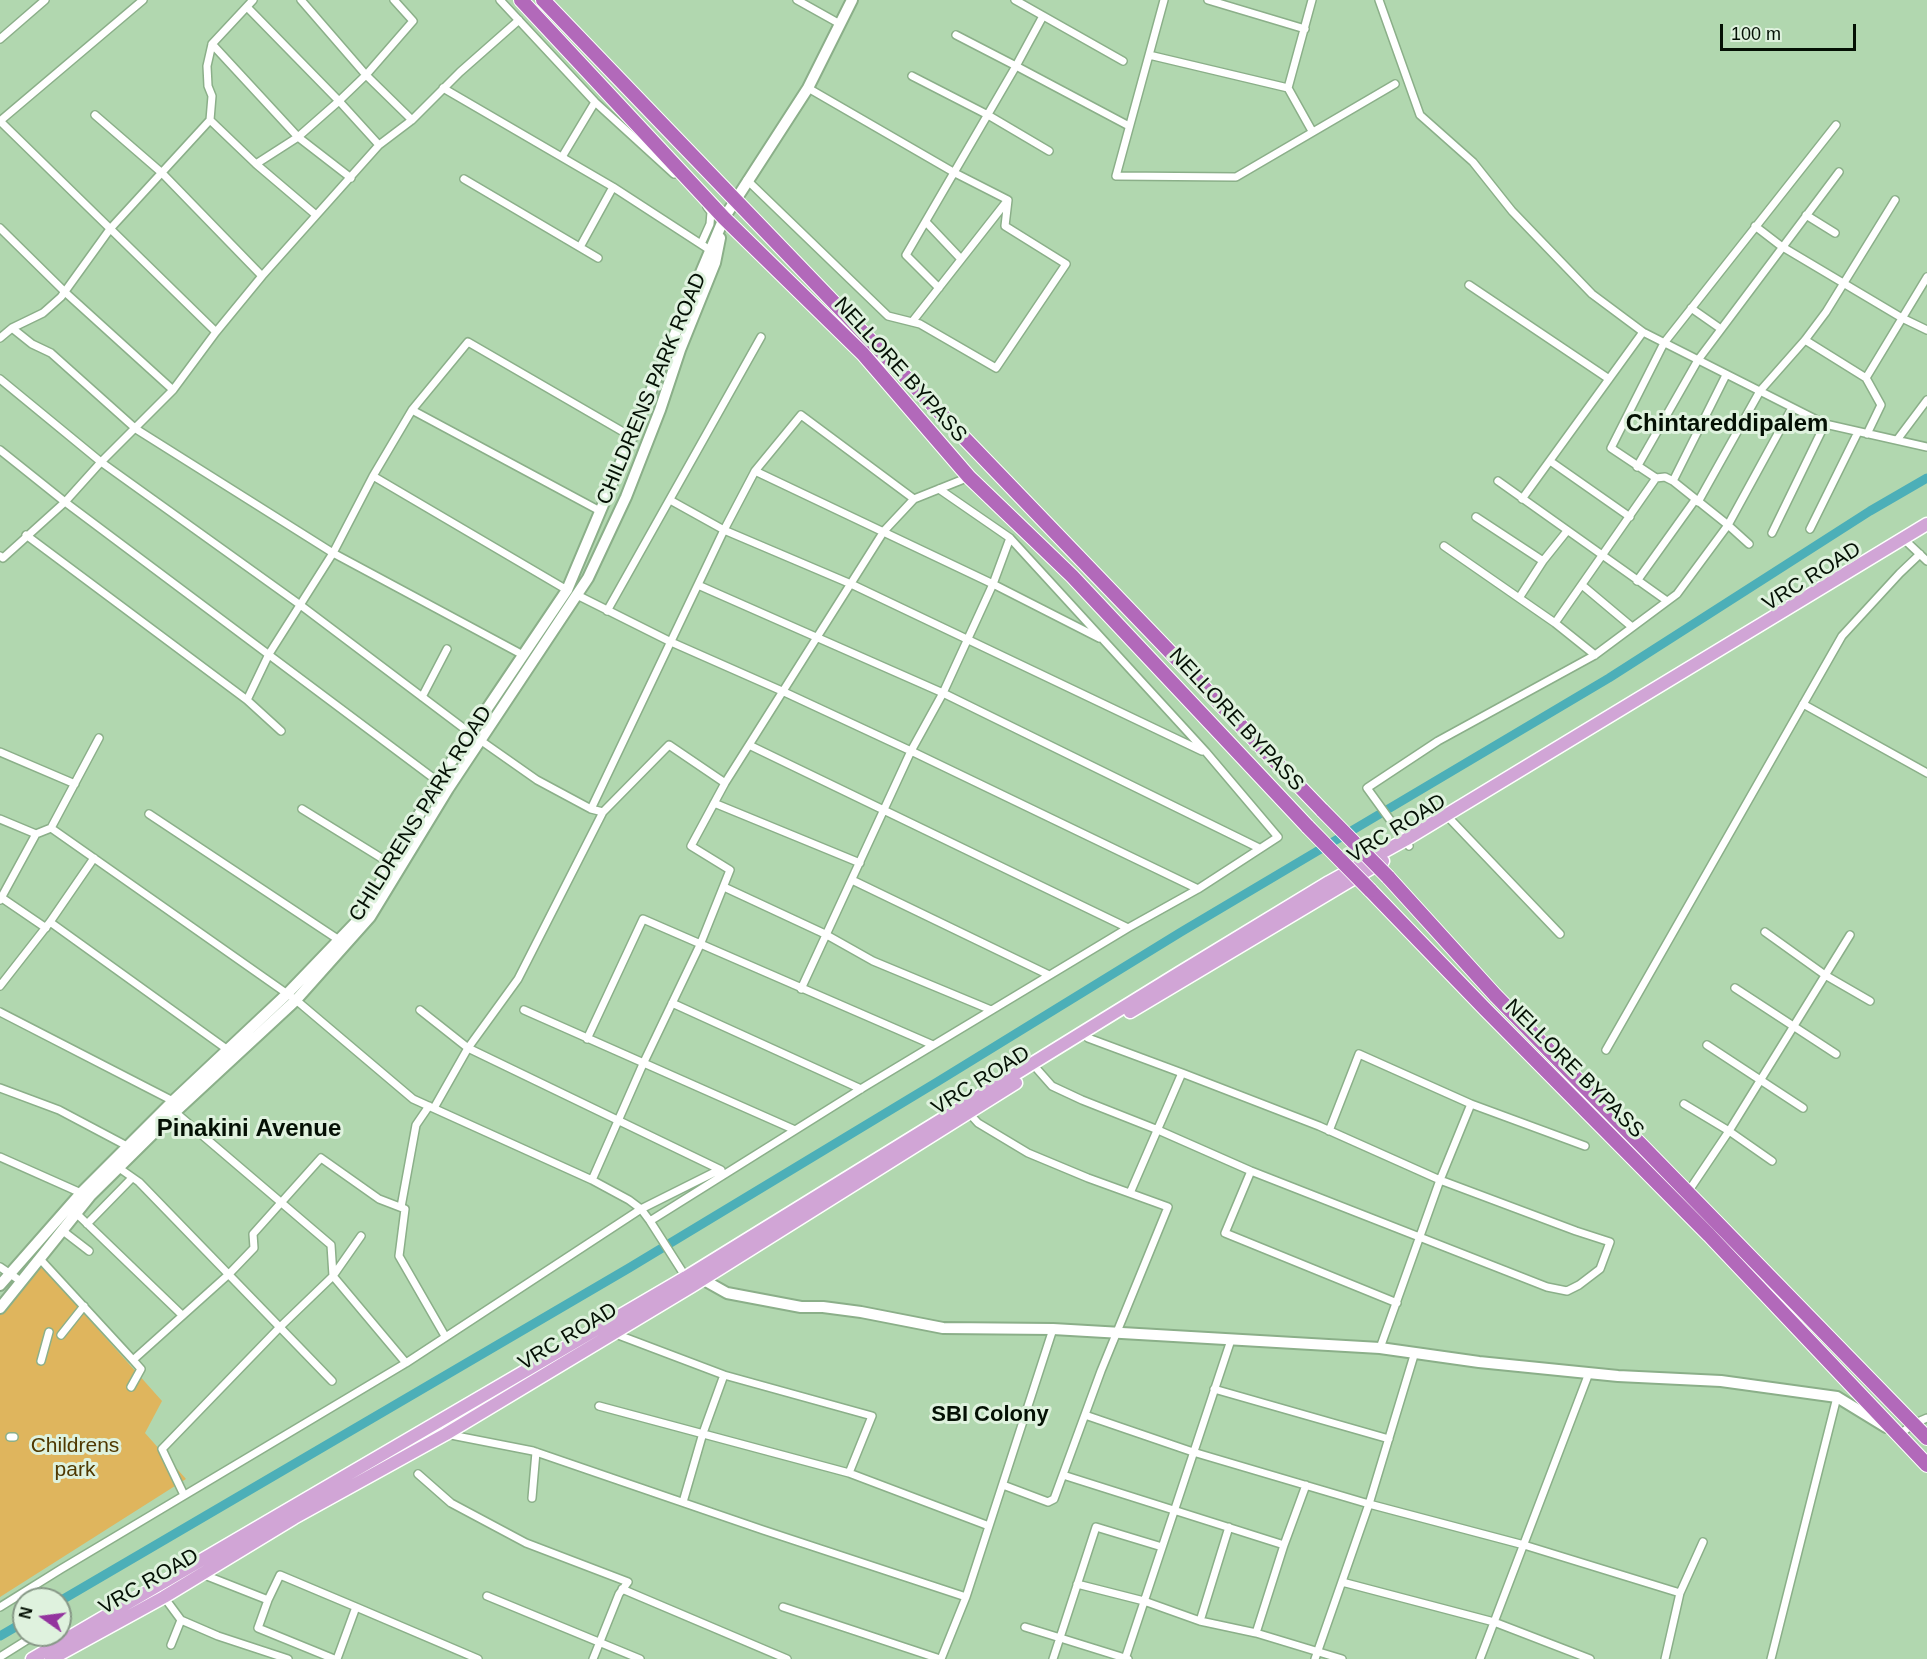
<!DOCTYPE html>
<style>
body{margin:0}
#map{position:relative;width:1927px;height:1659px;overflow:hidden;background:#b1d7af;font-family:Arial,sans-serif}
canvas{display:block}
.north{position:absolute;left:12px;top:1587px;width:60px;height:60px;box-sizing:border-box;background:#dff2de;border:2px solid #879887;border-radius:50%;rotate:284deg;font-size:16px;font-weight:700;line-height:24px;text-align:center;color:#041004}
.north::after{content:'';display:block;margin:auto;width:21px;height:27px;background:#93349e;clip-path:polygon(50% 0,100% 100%,50% 72%,0 100%)}
.scale{position:absolute;left:1720px;top:24px;width:136px;height:27px;box-sizing:border-box;border:3px solid #041004;border-top:0;padding-left:8px;font-size:18px;line-height:21px;white-space:nowrap;color:#041004;-webkit-text-stroke:4px #dff2de;paint-order:stroke}
</style>
<div id="map">
<canvas width="1927" height="1659"></canvas>
<div class="north">N</div>
<div class="scale">100 m</div>
</div>
<script>
const context = document.querySelector('canvas').getContext('2d');
context.lineJoin = 'round';
function fill(path, color) { context.fillStyle = color; context.fill(path, 'evenodd'); }
const toPath = rows => new Path2D(rows.map(r => 'M' + r).join(''));
function stroke(path, color, width, dash) { context.strokeStyle = color; context.lineWidth = width; context.lineCap = dash ? 'butt' : 'round'; context.setLineDash(dash || []); context.stroke(path); }
function write(font, color, halo, rows, align = 'center') {
  context.font = font + ' Arial,sans-serif'; context.lineWidth = 6; context.setLineDash([]); context.textBaseline = 'middle'; context.strokeStyle = halo; context.fillStyle = color; for (const [text, x, y, turn = 0] of rows) {
    context.save(); context.translate(x, y); context.rotate((+turn || 0) * Math.PI / 180); context.textAlign = isNaN(turn) ? turn : align; if (halo) context.strokeText(text, 0, 0); context.fillText(text, 0, 0); context.restore();
  }
}
const green = toPath([
 [39,1263,162,1401,145,1433,186,1479,0,1597,0,1315]
]);
const canal = toPath([
 [60,1601,629,1268,937,1082,1181,932,1609,678,1870,511,1927,478],
 [0,1636,24,1622]
]);
const street = toPath([
 [301,0,366,75,412,120],
 [500,0,595,102,674,174],
 [797,0,840,24],
 [1015,0,1123,61],
 [1164,0,1116,176,1236,177,1395,84],
 [1208,0,1305,29],
 [1379,0,1420,115,1473,162,1512,211,1592,294,1643,332,1825,424,1927,447],
 [247,7,339,101,379,145],
 [956,35,1016,66,1043,16],
 [0,39,45,0],
 [212,44,298,137,351,178],
 [1149,55,1288,88,1312,0],
 [912,76,988,115,1049,151],
 [443,88,613,187,713,252],
 [1288,88,1312,131],
 [95,115,162,173,262,276],
 [210,120,256,164,316,215],
 [0,121,216,332],
 [0,121,143,0],
 [562,157,595,102],
 [256,164,298,137,339,101,366,75,413,21,394,0],
 [464,179,598,258],
 [747,180,888,316,920,324,996,368,1066,264,1005,226,1008,200,955,173,808,88],
 [1806,215,1835,233],
 [926,222,961,259],
 [1755,226,1781,246,1902,318,1927,330],
 [0,228,66,293,173,390],
 [701,244,710,224,711,212,707,207],
 [580,247,613,187],
 [1469,285,1609,379],
 [939,288,906,255,1016,66,1129,126],
 [1691,308,1721,329],
 [912,322,1007,201],
 [12,328,43,313,61,297,110,229,210,120,212,96,208,86,207,66,212,44,253,0],
 [0,338,12,328,32,344,51,353,136,429,333,553,523,655],
 [1805,340,1866,378],
 [0,379,101,462,299,604,470,733],
 [412,410,468,342,632,437],
 [1867,434,1881,405,1866,378,1927,277],
 [1897,440,1927,400],
 [0,450,65,502,448,789],
 [1550,461,1630,517],
 [1637,467,1698,360,1839,172],
 [755,471,993,584,1099,638],
 [373,476,567,590],
 [1656,478,1665,477,1673,481,1728,525,1749,544],
 [1498,481,1667,601],
 [1673,481,1726,375],
 [1522,499,1643,332],
 [670,500,724,530,851,584,1202,751],
 [1698,502,1760,391,1805,340,1826,312,1895,200],
 [1476,517,1543,561],
 [1810,529,1858,432],
 [1772,533,1825,424],
 [26,535,247,700,281,731],
 [1907,542,1927,561],
 [1444,546,1555,623,1595,655],
 [0,556,3,558,65,502,101,462,173,390,216,332,262,276,379,145,412,120,460,72,519,20],
 [1637,581,1695,500],
 [698,585,943,693,1259,848],
 [1582,585,1632,627],
 [577,595,671,642,782,691,911,751,1198,889],
 [1519,598,1543,561,1567,531],
 [607,611,761,337],
 [1555,623,1656,478,1611,448,1664,343,1836,125],
 [422,697,447,649],
 [247,700,269,654,333,553,373,476,412,410,600,511],
 [1803,704,1927,773],
 [480,740,537,780,591,809,603,812],
 [749,745,1128,928],
 [0,752,75,784],
 [714,803,860,863],
 [302,809,391,864],
 [591,809,724,530,755,471,801,415,914,499],
 [149,814,339,940],
 [0,819,36,834,51,828,99,738],
 [1450,819,1560,934],
 [51,828,296,1000,413,1099,592,1180,629,1200,641,1209,650,1221,687,1279],
 [1409,846,1367,788,1438,741,1595,655,1677,594,1728,525,1792,408],
 [852,880,1049,975],
 [724,887,825,934,873,961,991,1010],
 [2,898,46,928],
 [0,900,36,834],
 [50,922,228,1050],
 [1765,932,1825,975,1870,1001],
 [0,986,50,922,94,858],
 [1735,988,1836,1054],
 [801,989,911,751,943,693,993,584,1010,538],
 [672,1003,861,1089],
 [420,1010,468,1048,721,1170],
 [524,1010,795,1130],
 [0,1012,173,1101],
 [1088,1038,1182,1073,1130,1193],
 [587,1039,643,919,933,1045],
 [1707,1045,1803,1108],
 [1606,1050,1842,636,1900,573,1920,554],
 [1037,1069,1052,1086,1082,1100,1158,1130,1251,1171,1547,1287,1567,1291,1579,1285,1600,1269,1610,1242,1576,1231,1440,1180,1471,1104,1359,1054,1329,1131],
 [1182,1073,1319,1126,1440,1180,1380,1348],
 [0,1088,59,1110,127,1146],
 [1471,1104,1585,1146],
 [1684,1104,1729,1131,1772,1161],
 [434,1108,468,1048,518,979,603,812,669,745,725,783],
 [175,1112,331,1245,333,1276,280,1327,162,1449,184,1495],
 [968,1112,978,1123,1028,1153,1088,1178,1168,1207,1101,1371,1054,1499,1048,1502,1003,1485],
 [0,1157,81,1193],
 [119,1168,139,1182,332,1381],
 [1251,1171,1225,1233,1397,1303],
 [592,1180,643,1064,700,945,730,870,691,846,725,783,884,531,914,499,969,477],
 [1688,1192,1729,1131,1850,935],
 [401,1207,416,1125,429,1106],
 [77,1214,182,1315],
 [650,1221,864,1087,1128,928,1198,889,1278,837,1206,752,1010,538,939,489],
 [87,1224,132,1178],
 [63,1231,89,1251],
 [361,1236,333,1276,406,1363],
 [40,1259,133,1360,229,1274,254,1248,253,1234,321,1158,379,1199,405,1209,399,1256,445,1336],
 [0,1267,22,1282],
 [613,1333,724,1375,703,1433,683,1502],
 [61,1335,84,1306],
 [41,1361,49,1332],
 [724,1375,872,1416,849,1473],
 [131,1387,141,1369,133,1360],
 [1214,1389,1389,1439],
 [599,1406,849,1473,989,1526],
 [1085,1415,1193,1452,1369,1504,1524,1545,1680,1593],
 [439,1421,446,1434,533,1451,763,1530,966,1597],
 [1899,1435,1913,1424,1927,1418],
 [10,1437,14,1437],
 [418,1474,451,1503,526,1543,628,1582,619,1594,593,1659],
 [1063,1475,1284,1545,1306,1485],
 [532,1498,536,1452],
 [202,1574,268,1600,258,1628,334,1659],
 [1342,1582,1494,1622,1590,1659],
 [1077,1584,1144,1601,1200,1621,1256,1633,1342,1659],
 [622,1589,787,1659],
 [487,1596,640,1659],
 [164,1597,181,1620,218,1636,288,1659],
 [268,1600,280,1575,356,1607],
 [0,1607,61,1569,406,1363,641,1209,719,1170],
 [783,1607,940,1659],
 [1200,1621,1229,1527],
 [1025,1627,1128,1659],
 [1256,1633,1284,1545],
 [171,1645,181,1620],
 [0,1657,35,1635],
 [337,1659,356,1607,478,1659],
 [941,1659,966,1597,1053,1329],
 [1053,1659,1096,1527,1162,1547],
 [1125,1659,1231,1340],
 [1315,1659,1369,1504,1415,1352],
 [1480,1659,1589,1373],
 [1665,1659,1680,1593,1703,1542],
 [1771,1659,1837,1397]
]);
const secondary = toPath([
 [702,1279,727,1293,801,1307,823,1307,861,1312,943,1328,1053,1329,1380,1348,1479,1362,1618,1376,1721,1381,1837,1397,1886,1427],
 [0,1285,81,1193,173,1101,287,994,361,917,437,783,567,590,724,218,808,88,852,0],
 [0,1308,90,1196,175,1112,296,1000,370,917,448,789,588,578,626,497,660,410,680,350,715,263,720,238]
]);
const primary = toPath([
 [1130,1012,1383,861],
 [32,1659,686,1277,1179,973,1329,882,1405,840,1927,524],
 [51,1659,164,1597,294,1518,446,1434,692,1286,1016,1083]
]);
const highway = toPath([
 [521,0,724,218,863,354,969,477,1072,576,1308,827],
 [543,0,1323,811],
 [1388,877,1495,995,1927,1438],
 [1370,890,1485,1009,1709,1235,1927,1465]
]);
const highwayBridge = toPath([
 [1323,811,1388,877],
 [1308,827,1370,890]
]);
const streetNames = [
 ["NELLORE BYPASS",900,370,48],
 ["CHILDRENS PARK ROAD",652,389,-67],
 ["VRC ROAD",1812,577,-32],
 ["NELLORE BYPASS",1236,720,47],
 ["CHILDRENS PARK ROAD",421,814,-58],
 ["VRC ROAD",1397,829,-32],
 ["NELLORE BYPASS",1574,1069,45],
 ["VRC ROAD",981,1081,-32],
 ["VRC ROAD",568,1337,-31],
 ["VRC ROAD",149,1582,-30]
];
const parkNames = [
 ["Childrens",75,1446],
 ["park",75,1470]
];
const neighbourhoodNames = [
 ["SBI Colony",990,1415]
];
const quarterNames = [
 ["Chintareddipalem",1727,424],
 ["Pinakini Avenue",249,1129]
];
fill(green, '#dfb55d');
stroke(canal, '#4cafb8', 9);
stroke(street, '#8baf89', 10);
stroke(secondary, '#8baf89', 14);
stroke(primary, '#fff', 15);
stroke(highway, '#fff', 16);
stroke(street, '#fff', 7);
stroke(secondary, '#fff', 10);
stroke(primary, '#d1a5d6', 12);
stroke(highway, '#b269ba', 14);
stroke(highwayBridge, '#fff', 16, []);
stroke(highwayBridge, '#b269ba', 14);
write('21px', '#041004', '#dff2de', streetNames);
write('21px', '#4f3800', '#dff2de', parkNames);
write('bold 22px', '#041004', '#dff2de', neighbourhoodNames);
write('bold 24px', '#041004', '#dff2de', quarterNames);
</script>
